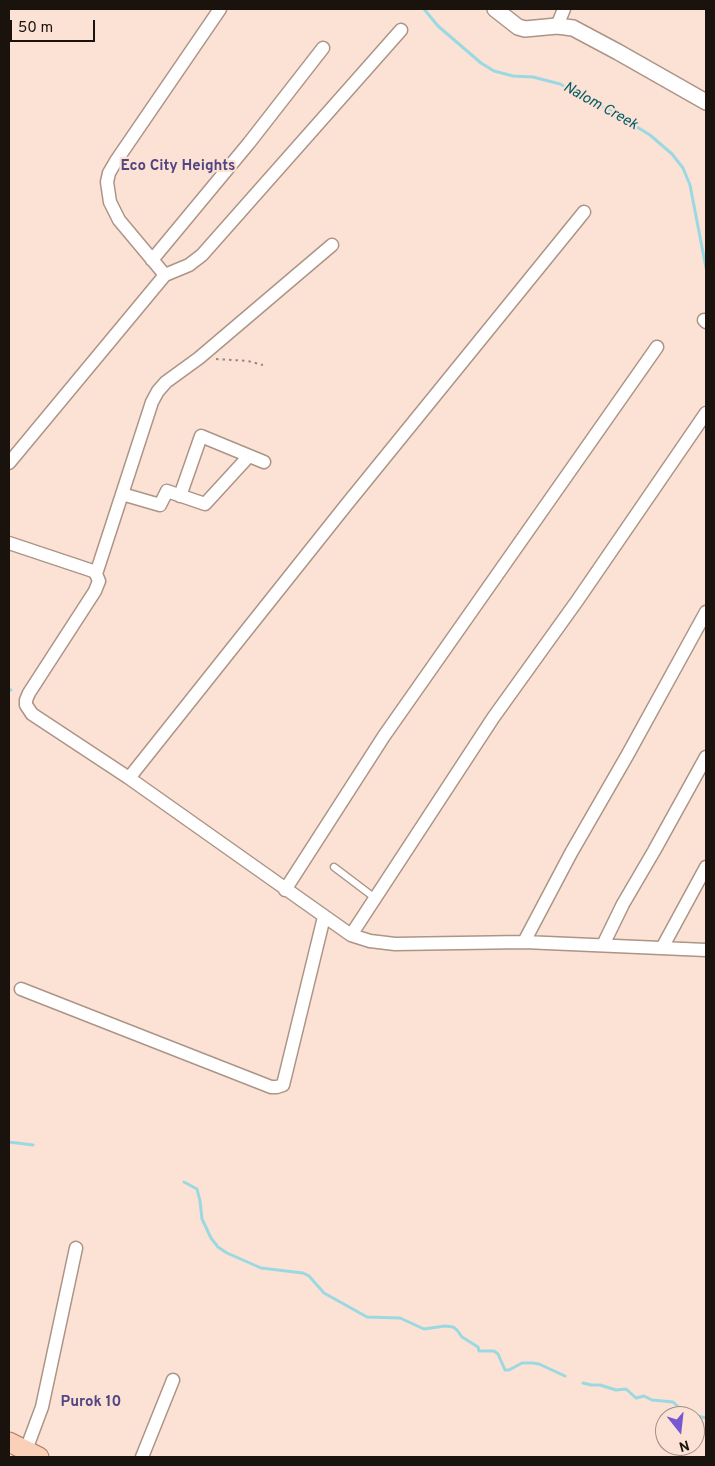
<!DOCTYPE html>
<style>
body{margin:0}
#map{position:relative;width:715px;height:1466px;overflow:hidden;background:#fce2d4;font-family:Overpass,sans-serif}
canvas{display:block}
.frame{position:absolute;inset:0;border:10px solid #1a120d;pointer-events:none}
.north{position:absolute;left:655px;top:1406px;width:50px;height:50px;box-sizing:border-box;background:#fce2d4;border:1px solid #a28f84;border-radius:50%;rotate:164deg;font-size:14px;font-weight:700;line-height:20px;text-align:center;color:#1a120d}
.north::after{content:'';display:block;margin:auto;width:18px;height:22px;background:#7658d2;clip-path:polygon(50% 0,100% 100%,50% 72%,0 100%)}
.scale{position:absolute;left:10px;top:20px;width:85px;height:22px;box-sizing:border-box;border:2px solid #1a120d;border-top:0;padding-left:6px;font-size:15px;line-height:18px;white-space:nowrap;color:#1a120d;-webkit-text-stroke:4px #fce2d4;paint-order:stroke}
</style>
<div id="map">
<canvas width="715" height="1466"></canvas>
<div class="frame"></div>
<div class="north">N</div>
<div class="scale">50 m</div>
</div>
<script>
const context = document.querySelector('canvas').getContext('2d');
context.lineJoin = 'round';
const toPath = rows => new Path2D(rows.map(r => 'M' + r).join(''));
function stroke(path, color, width, dash) { context.strokeStyle = color; context.lineWidth = width; context.lineCap = dash ? 'butt' : 'round'; context.setLineDash(dash || []); context.stroke(path); }
function write(font, color, halo, rows, align = 'center') {
  context.font = font + ' Overpass,sans-serif'; context.lineWidth = 4.5; context.setLineDash([]); context.textBaseline = 'middle'; context.strokeStyle = halo; context.fillStyle = color; for (const [text, x, y, turn = 0] of rows) {
    context.save(); context.translate(x, y); context.rotate((+turn || 0) * Math.PI / 180); context.textAlign = isNaN(turn) ? turn : align; if (halo) context.strokeText(text, 0, 0); context.fillText(text, 0, 0); context.restore();
  }
}
const stream = toPath([
 [424,9,438,26,481,63,494,71,513,76,533,77,560,84,611,111,650,135,672,154,683,168,690,185,706,268],
 [9,689,11,690],
 [9,1142,33,1145],
 [184,1182,197,1189,200,1201,202,1219,211,1238,218,1247,227,1253,261,1268,303,1273,309,1276,324,1293,367,1317,400,1318,424,1329,445,1326,453,1327,457,1330,462,1337,478,1347,479,1351,494,1351,498,1354,505,1370,509,1370,522,1363,533,1363,539,1364,565,1376],
 [583,1383,591,1385,600,1385,616,1390,626,1389,636,1398,644,1396,652,1400,673,1402,685,1413,706,1418]
]);
const path = toPath([
 [216,359,248,361,263,365]
]);
const service = toPath([
 [334,867,375,898]
]);
const minor = toPath([
 [557,26,564,9],
 [152,260,249,143,323,48],
 [165,275,119,220,110,202,107,182,109,173,116,161,220,9],
 [704,320,706,322],
 [9,463,165,275,189,265,202,255,401,30],
 [122,494,160,505,167,491,205,504,249,456],
 [180,496,201,436,264,462],
 [9,543,93,571,96,574,99,581,95,591,29,693,26,700,26,705,32,714,129,778,351,935,370,941,395,944,524,942,706,950],
 [96,574,152,402,158,391,166,382,199,358,332,245],
 [129,778,347,504,584,212],
 [285,890,384,736,657,347],
 [351,935,493,718,577,601,706,413],
 [524,942,571,853,628,754,706,612],
 [603,945,623,904,654,851,706,757],
 [662,948,706,867],
 [21,989,271,1087,277,1087,283,1085,324,917],
 [26,1450,42,1407,76,1248],
 [142,1457,173,1380]
]);
const tertiary = toPath([
 [495,9,518,27,525,29,557,26,573,28,618,52,706,102]
]);
const primary = toPath([
 [9,1442,39,1457]
]);
const waterNames = [
 ["Nalom Creek",600,107,29]
];
const neighbourhoodNames = [
 ["Eco City Heights",178,167],
 ["Purok 10",91,1403]
];
stroke(stream, '#9ad9e2', 3);
stroke(service, '#ac9487', 9);
stroke(minor, '#ac9487', 15);
stroke(tertiary, '#ac9487', 18);
stroke(primary, '#aa795e', 21);
stroke(path, '#99877d', 2, [2.5, 4]);
stroke(service, '#fff', 6);
stroke(minor, '#fff', 12);
stroke(tertiary, '#fff', 15);
stroke(primary, '#fbd0b8', 19);
write('italic 15px', '#005d67', '#fce2d4', waterNames);
write('bold 15px', '#514582', '#fce2d4', neighbourhoodNames);
</script>
